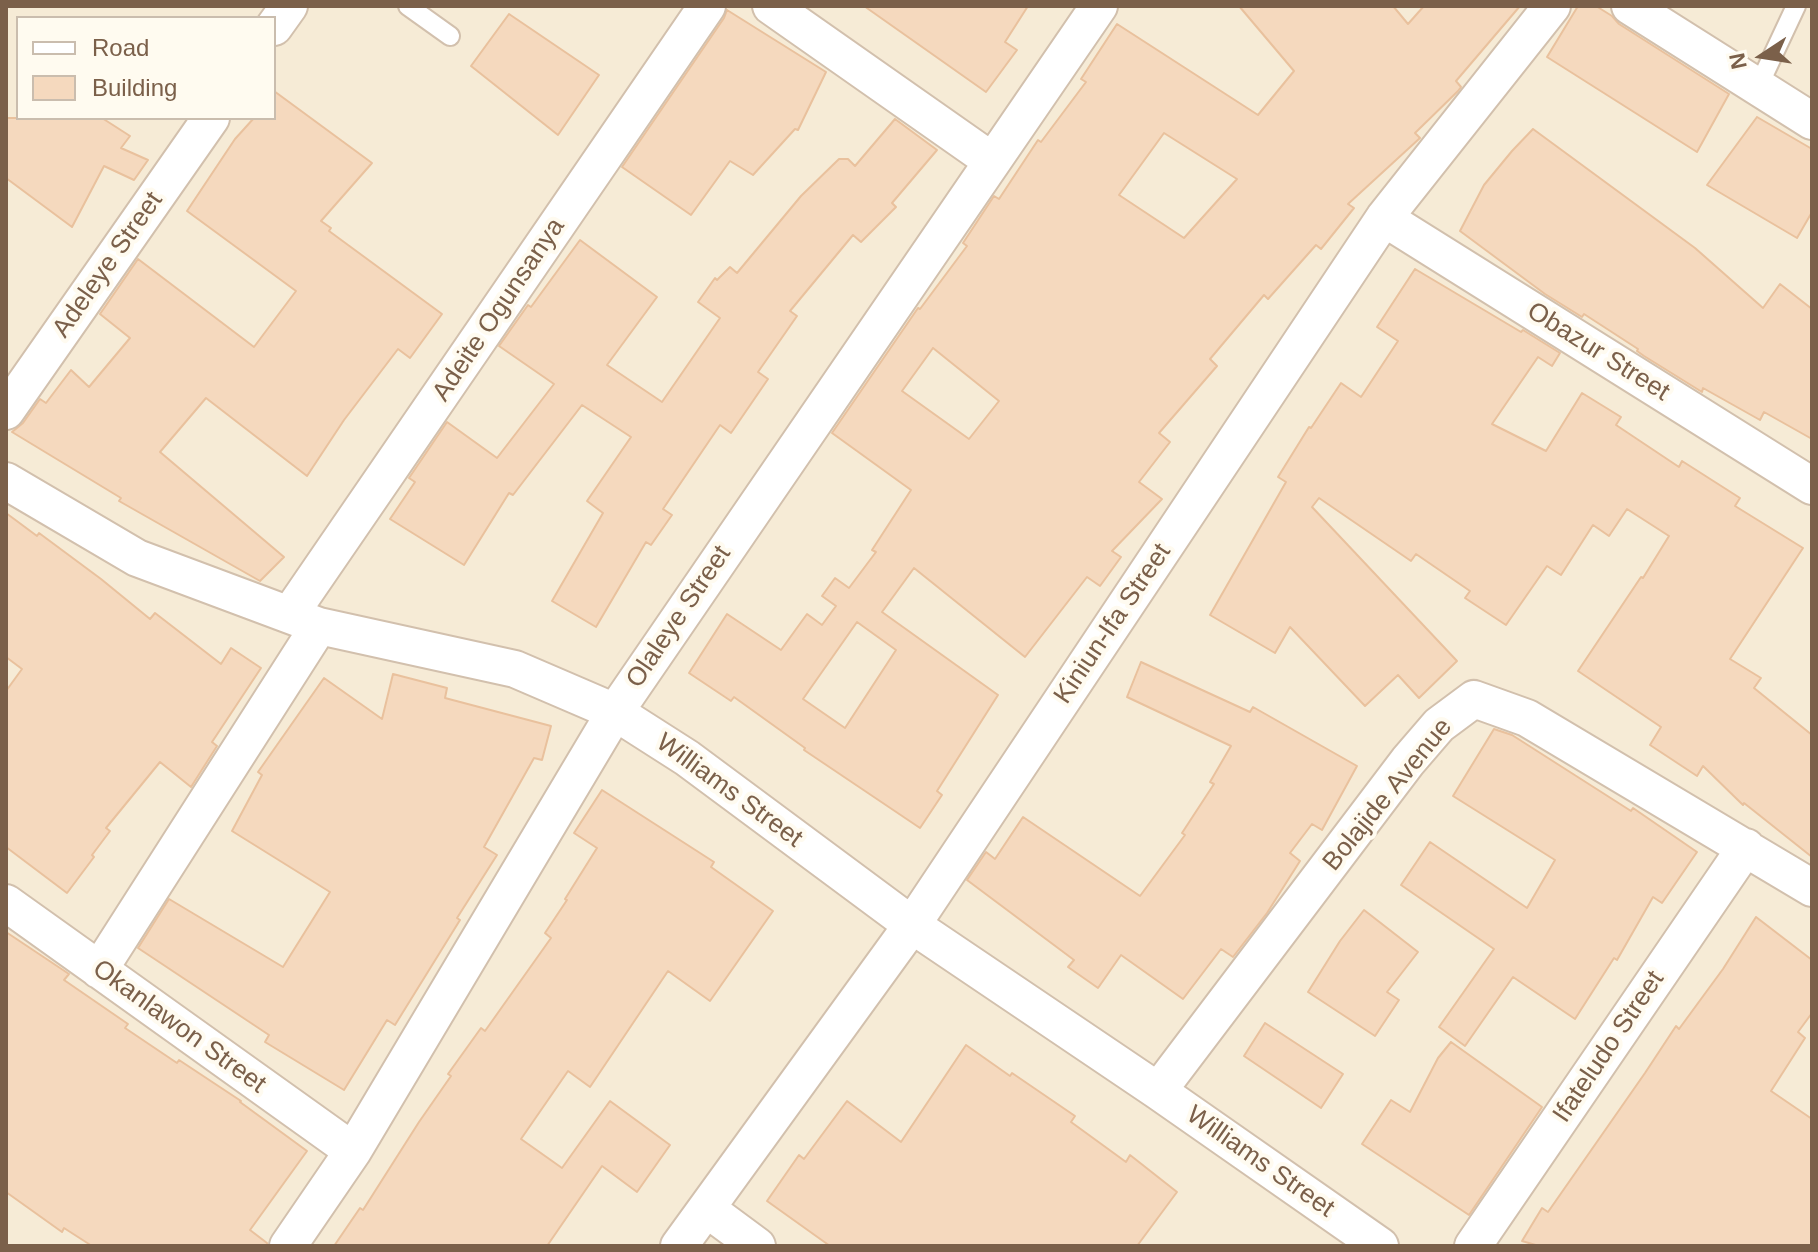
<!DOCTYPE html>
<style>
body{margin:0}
#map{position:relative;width:1818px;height:1252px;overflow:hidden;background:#fef8e9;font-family:Helvetica,sans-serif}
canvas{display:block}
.frame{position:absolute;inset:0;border:8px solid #7b604a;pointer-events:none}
.legend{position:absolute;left:16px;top:16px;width:260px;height:104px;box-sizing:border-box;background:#fffbf0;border:2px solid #cabdae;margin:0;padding:10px 14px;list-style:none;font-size:24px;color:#7b604a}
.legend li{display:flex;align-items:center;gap:16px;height:40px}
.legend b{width:40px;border:2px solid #cabdae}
.north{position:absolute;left:1722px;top:16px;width:80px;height:80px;-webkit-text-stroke:6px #fffbf0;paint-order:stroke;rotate:258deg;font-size:22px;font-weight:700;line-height:32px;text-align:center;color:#7b604a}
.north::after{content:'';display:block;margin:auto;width:28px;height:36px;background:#7b604a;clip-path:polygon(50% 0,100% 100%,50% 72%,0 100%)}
</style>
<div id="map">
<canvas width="1818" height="1252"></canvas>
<div class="frame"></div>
<ul class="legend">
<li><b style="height:10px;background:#fff"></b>Road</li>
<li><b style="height:22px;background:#f5d9be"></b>Building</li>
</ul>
<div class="north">N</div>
</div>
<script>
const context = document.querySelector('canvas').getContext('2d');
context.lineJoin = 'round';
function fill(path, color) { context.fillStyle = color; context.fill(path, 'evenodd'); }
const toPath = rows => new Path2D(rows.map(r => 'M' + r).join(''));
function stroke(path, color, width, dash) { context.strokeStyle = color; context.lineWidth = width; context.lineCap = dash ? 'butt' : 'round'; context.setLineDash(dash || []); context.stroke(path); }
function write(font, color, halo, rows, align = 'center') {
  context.font = font + ' Helvetica,sans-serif'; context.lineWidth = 8; context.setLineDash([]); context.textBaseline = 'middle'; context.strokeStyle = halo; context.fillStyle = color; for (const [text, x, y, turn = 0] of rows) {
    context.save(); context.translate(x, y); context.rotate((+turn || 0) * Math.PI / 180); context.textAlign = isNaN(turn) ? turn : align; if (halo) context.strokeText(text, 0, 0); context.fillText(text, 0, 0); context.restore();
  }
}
const residential = toPath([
 [6,6,1812,6,1812,1246,6,1246],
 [18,18,274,18,274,118,18,118]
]);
const building = toPath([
 [864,6,1028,6,1005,42,1017,50,986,92,864,6],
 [1239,6,1393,6,1408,24,1424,6,1520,6,1456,81,1461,87,1458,91,1415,133,1420,138,1348,204,1354,208,1321,249,1316,245,1268,299,1264,295,1210,359,1217,366,1159,433,1170,442,1139,482,1162,499,1112,551,1121,557,1100,586,1087,577,1025,657,914,568,882,612,998,695,937,791,942,795,920,828,804,750,805,748,734,697,731,701,689,673,727,614,781,650,807,614,822,625,836,606,822,596,835,578,849,588,876,552,872,550,911,490,832,433,918,308,920,309,967,246,963,243,994,196,999,199,1038,140,1041,142,1086,82,1081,79,1117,24,1258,115,1294,71,1239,6],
 [1164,133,1237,179,1184,238,1119,195,1164,133],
 [933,348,999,401,969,439,902,391,933,348],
 [857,622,896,650,845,728,803,699,857,622],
 [1578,6,1596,6,1612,16,1619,24,1729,94,1697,152,1547,57,1578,6],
 [727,10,826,72,798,130,795,129,753,175,730,161,691,215,622,167,724,18,727,10],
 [509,14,599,75,558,135,471,66,509,14],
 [274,91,372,163,321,221,331,228,329,231,442,314,410,358,398,349,344,420,307,476,206,398,160,452,284,557,260,581,119,501,121,498,12,432,23,423,40,399,46,403,71,370,89,387,130,338,100,314,138,259,254,347,296,291,187,211,235,139,254,118,274,118,274,91],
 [1757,117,1812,149,1812,212,1797,238,1707,185,1757,117],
 [6,118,102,118,130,136,121,148,148,160,134,180,104,166,72,227,6,178,6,118],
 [895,119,937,150,892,203,896,207,861,242,853,235,790,311,797,316,758,372,768,379,731,433,720,425,663,509,672,515,651,545,646,542,596,627,552,601,603,513,587,501,631,437,582,405,513,495,509,493,464,565,390,519,415,482,409,478,447,422,497,458,554,384,499,346,528,305,531,307,580,240,657,297,607,365,662,402,720,318,698,302,715,278,717,280,730,267,737,273,801,196,839,159,848,159,855,166,895,119],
 [1533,129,1695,248,1763,308,1780,284,1812,309,1812,439,1764,412,1760,420,1703,388,1702,392,1644,356,1637,351,1638,349,1584,314,1582,317,1545,294,1460,231,1484,185,1512,151,1533,129],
 [1415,269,1521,332,1523,330,1560,353,1552,366,1538,357,1492,424,1546,451,1582,393,1621,417,1616,425,1679,467,1682,461,1740,498,1735,506,1803,548,1730,659,1761,678,1754,688,1812,735,1812,857,1744,803,1743,805,1703,766,1697,776,1650,745,1661,727,1578,671,1641,577,1643,578,1669,536,1627,509,1609,536,1593,525,1561,575,1547,566,1506,625,1465,598,1470,591,1416,554,1411,561,1319,498,1312,507,1457,661,1419,698,1398,675,1365,706,1290,627,1275,653,1210,615,1286,482,1278,477,1309,427,1311,428,1341,383,1361,397,1398,341,1377,327,1415,269],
 [6,513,37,536,39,533,101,579,150,619,155,613,221,664,231,648,261,668,212,742,217,746,191,787,160,762,106,828,110,831,92,855,94,857,67,893,6,847,6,691,22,669,6,657,6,513],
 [1141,662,1250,712,1253,707,1357,766,1322,830,1312,824,1290,853,1300,861,1267,913,1233,957,1221,949,1183,999,1121,955,1098,988,1068,967,1074,960,967,880,986,852,995,859,1023,817,1140,896,1185,835,1182,833,1214,784,1210,782,1231,746,1127,697,1141,662],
 [393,674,447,688,445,698,551,726,542,760,534,758,484,847,497,855,457,918,460,920,395,1025,387,1020,344,1090,265,1042,269,1035,138,948,169,899,283,967,330,892,232,831,262,775,258,772,324,678,382,719,393,674],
 [1494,729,1512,735,1631,811,1633,808,1697,852,1662,903,1653,897,1617,960,1614,958,1575,1019,1513,977,1465,1046,1439,1027,1494,949,1401,885,1430,842,1527,908,1555,860,1453,796,1494,729],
 [602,790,714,862,711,867,773,911,710,1001,668,971,590,1087,568,1071,521,1139,562,1168,610,1101,670,1145,637,1192,602,1166,547,1246,334,1246,360,1208,363,1210,419,1122,451,1076,448,1074,481,1028,485,1031,551,938,545,933,567,900,565,899,597,848,574,833,602,790],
 [1364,910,1418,952,1387,992,1399,1000,1375,1036,1308,992,1340,941,1364,910],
 [1756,917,1812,960,1812,1013,1798,1032,1805,1038,1771,1091,1812,1119,1812,1246,1539,1246,1522,1241,1542,1208,1548,1212,1645,1073,1676,1026,1679,1029,1723,969,1756,917],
 [6,932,69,974,64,980,128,1024,125,1028,177,1063,179,1060,241,1101,240,1102,307,1151,250,1230,267,1243,267,1246,92,1246,64,1228,62,1232,6,1192,6,932],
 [1265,1023,1343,1074,1321,1108,1244,1056,1265,1023],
 [1451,1042,1542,1107,1469,1215,1362,1144,1391,1100,1410,1112,1438,1058,1451,1042],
 [966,1045,1010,1076,1012,1073,1075,1116,1071,1122,1126,1162,1130,1155,1177,1192,1137,1246,830,1246,767,1201,799,1155,804,1159,847,1101,901,1142,966,1045]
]);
const lane = toPath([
 [408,6,450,36],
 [1758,87,1796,6]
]);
const street = toPath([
 [771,6,992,161],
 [1630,6,1812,121],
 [274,27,289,6],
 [1384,218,1812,486],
 [6,411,211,118],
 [6,481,137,558,319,626,515,669,615,712,687,758,912,925,1158,1091,1380,1246],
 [290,614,707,6],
 [6,903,353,1151],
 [99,970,319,626],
 [1158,1091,1408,761,1439,725,1474,699,1527,718,1812,888],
 [707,1209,757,1246],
 [288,1246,353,1151,615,712,1099,6],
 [679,1246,912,925,1384,218,1552,6],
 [1473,1246,1746,847]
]);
const streetNames = [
 ["Adeleye Street",108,265,-55],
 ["Adeite Ogunsanya",499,310,-56],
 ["Obazur Street",1598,352,32],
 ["Olaleye Street",679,617,-56],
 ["Kiniun-Ifa Street",1113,624,-56],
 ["Williams Street",729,791,36],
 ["Bolajide Avenue",1388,795,-51],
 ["Okanlawon Street",179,1027,36],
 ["Ifateludo Street",1609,1047,-56],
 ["Williams Street",1260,1162,35]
];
fill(residential, '#f6ebd6');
fill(building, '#f5d9be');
stroke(building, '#e9c19d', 2);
stroke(lane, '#d2c0ad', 22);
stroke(street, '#d2c0ad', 40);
stroke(lane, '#fff', 18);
stroke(street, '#fff', 36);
write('26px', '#7b604a', '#fffbf0', streetNames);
</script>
